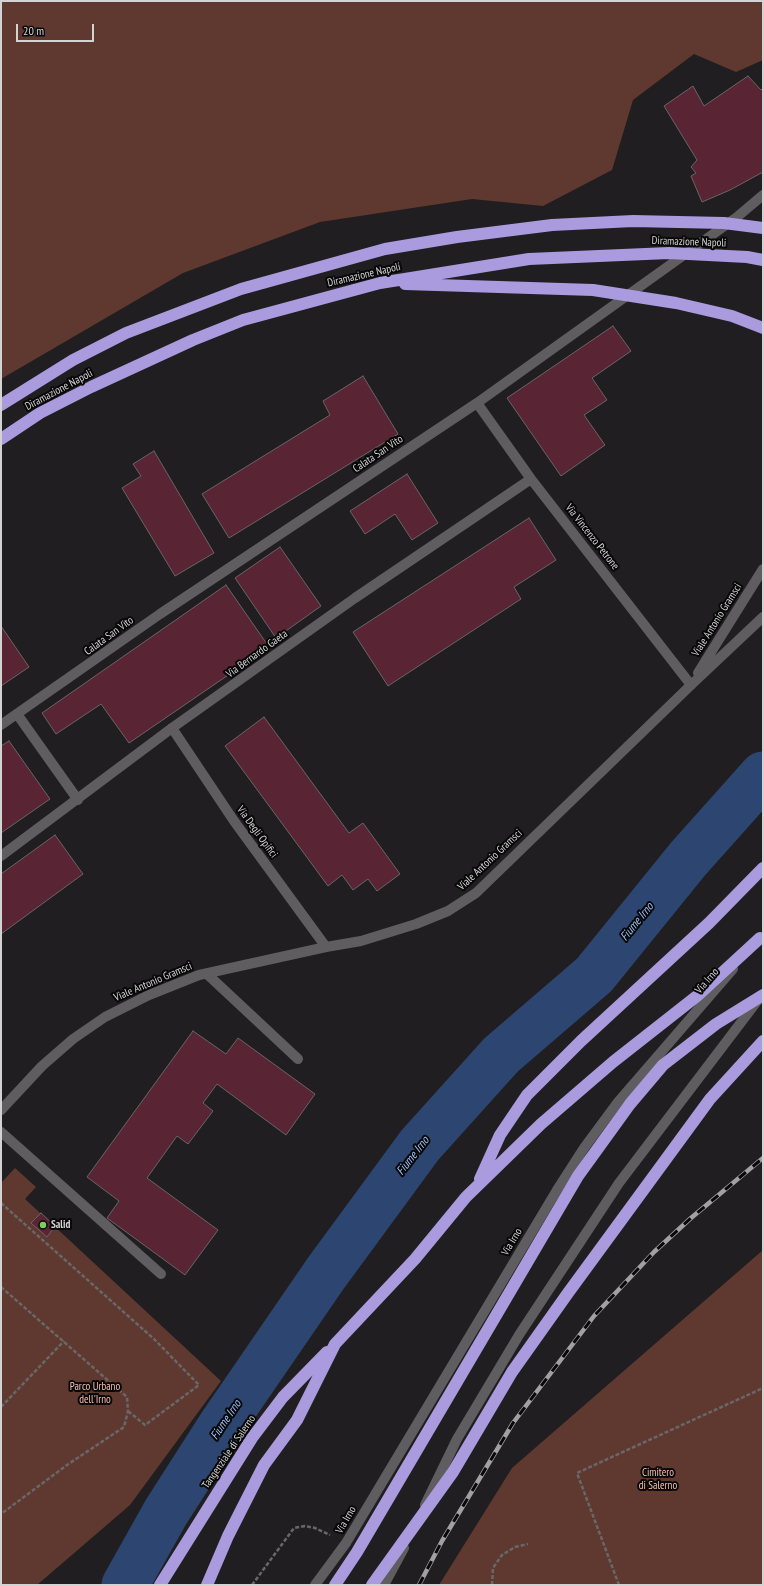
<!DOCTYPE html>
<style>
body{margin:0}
#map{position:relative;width:764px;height:1586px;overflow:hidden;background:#201e20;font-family:"PT Sans Narrow",sans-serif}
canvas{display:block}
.frame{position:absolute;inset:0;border:2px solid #d4d3d4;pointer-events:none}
.scale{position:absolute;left:16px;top:24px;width:78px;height:18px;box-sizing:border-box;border:2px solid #d4d3d4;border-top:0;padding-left:5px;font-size:12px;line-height:14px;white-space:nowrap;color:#d4d3d4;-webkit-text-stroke:3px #090809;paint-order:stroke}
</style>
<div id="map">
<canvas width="764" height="1586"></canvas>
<div class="frame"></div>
<div class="scale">20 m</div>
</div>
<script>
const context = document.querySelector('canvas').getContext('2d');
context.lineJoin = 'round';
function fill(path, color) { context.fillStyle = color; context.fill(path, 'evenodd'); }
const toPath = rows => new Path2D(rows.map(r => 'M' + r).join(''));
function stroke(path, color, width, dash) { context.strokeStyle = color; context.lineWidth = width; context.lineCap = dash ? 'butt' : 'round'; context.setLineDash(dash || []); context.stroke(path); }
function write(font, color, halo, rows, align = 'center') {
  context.font = font + ' "PT Sans Narrow",sans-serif'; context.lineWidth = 4; context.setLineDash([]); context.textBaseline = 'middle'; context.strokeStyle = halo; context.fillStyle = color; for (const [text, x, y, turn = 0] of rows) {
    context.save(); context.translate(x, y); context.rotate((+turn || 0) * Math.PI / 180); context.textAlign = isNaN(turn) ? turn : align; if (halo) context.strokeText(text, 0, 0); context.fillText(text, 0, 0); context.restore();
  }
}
const green = toPath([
 [1,1,763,1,763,60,736,72,694,54,633,100,612,170,543,206,472,199,320,222,183,273,1,379],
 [15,1168,36,1187,25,1199,221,1381,130,1505,37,1585,1,1585,1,1183],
 [763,1250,763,1585,439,1585,512,1468]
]);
const river = toPath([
 [125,1585,166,1512,223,1423,326,1273,420,1145,501,1055,594,975,688,859,763,775]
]);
const building = toPath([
 [748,76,761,90,763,88,763,172,730,190,702,202,691,176,696,173,691,167,697,160,664,106,693,86,704,106,748,76],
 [613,326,631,351,592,378,607,400,584,415,605,445,561,476,507,398,613,326],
 [363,376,398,434,229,538,202,494,330,415,323,401,363,376],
 [154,451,214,553,175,576,122,488,141,476,133,464,154,451],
 [407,474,438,523,412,540,395,514,365,534,350,511,407,474],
 [529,518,556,560,514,587,521,599,388,686,353,632,529,518],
 [280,547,321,606,276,638,235,578,280,547],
 [226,585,269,647,129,743,101,704,56,734,42,713,226,585],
 [1,626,29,667,1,686,1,626],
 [264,717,349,833,363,823,400,874,377,891,368,879,353,890,342,875,328,886,225,746,264,717],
 [9,741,50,799,1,833,1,746,9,741],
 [55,835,83,874,1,934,1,874,55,835],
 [193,1031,226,1054,238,1038,315,1094,286,1135,217,1084,203,1103,213,1111,188,1144,177,1136,147,1178,218,1230,185,1275,107,1218,119,1201,87,1177,193,1031],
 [41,1213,55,1226,47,1237,31,1223,41,1213]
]);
const path = toPath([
 [1,1203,154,1339,199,1385,145,1425,128,1411],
 [1,1287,127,1397,128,1411,124,1427,67,1465,1,1514],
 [1,1407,64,1341],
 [252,1585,294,1528,305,1526,315,1528,330,1535],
 [492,1585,493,1568,502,1555,515,1547,528,1544],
 [619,1585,577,1473,763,1388]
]);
const street = toPath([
 [477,403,531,479,691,685],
 [17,714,78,800],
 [1,725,160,614,477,403,737,217,763,195],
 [1,856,172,728,355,598,531,479],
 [207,974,298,1059],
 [1,1132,161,1274]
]);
const secondary = toPath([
 [698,673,763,569],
 [172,728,234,821,326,947],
 [1,1110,42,1066,73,1039,105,1017,149,995,199,975,326,947,361,941,416,924,448,911,476,893,691,685,763,617],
 [425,1505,457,1439,519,1335,619,1183,758,1000],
 [315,1585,346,1543,557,1190,584,1148,618,1102,733,969],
 [384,1585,404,1548]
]);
const highway = toPath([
 [405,284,593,290,676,303,732,316,763,328],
 [1,405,73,360,126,333,241,289,385,249,457,237,552,225,633,221,724,223,763,228],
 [1,439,40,413,91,387,193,340,243,320,380,283,529,259,669,253,747,257,763,260],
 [480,1179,500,1135,527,1095,581,1041,709,923,763,868],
 [160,1585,252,1438,283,1397,327,1352],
 [207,1585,228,1536,264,1465,297,1420,335,1344,415,1259,466,1197,541,1124,613,1062,697,996,760,938],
 [335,1585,357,1552,578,1176,630,1104,663,1065,716,1024,763,995],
 [372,1585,453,1472,512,1372,568,1293,710,1099,763,1041]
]);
const rail = toPath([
 [419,1585,442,1541,513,1423,594,1316,654,1252,691,1218,763,1158]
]);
const markers = [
 [43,1225,4,"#78d259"]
];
const streetNames = [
 ["Diramazione Napoli",689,242,2],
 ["Diramazione Napoli",364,275,-13],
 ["Diramazione Napoli",59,390,-28],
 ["Calata San Vito",378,454,-34],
 ["Via Vincenzo Petrone",592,537,52],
 ["Viale Antonio Gramsci",717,620,-58],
 ["Calata San Vito",109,636,-36],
 ["Via Bernardo Gaeta",257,654,-36],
 ["Via Degli Opifici",257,832,54],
 ["Viale Antonio Gramsci",490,860,-43],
 ["Via Irno",707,981,-49],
 ["Viale Antonio Gramsci",153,982,-23],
 ["Via Irno",512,1242,-59],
 ["Tangenziale di Salerno",229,1452,-56],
 ["Via Irno",346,1520,-60]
];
const poiNames = [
 ["Salid",51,1225]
];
const parkNames = [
 ["Parco Urbano",95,1387],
 ["dell'Irno",95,1400],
 ["Cimitero",658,1473],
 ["di Salerno",658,1486]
];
const waterNames = [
 ["Fiume Irno",637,922,-51],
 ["Fiume Irno",413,1156,-52],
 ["Fiume Irno",226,1420,-56]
];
fill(green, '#5f392f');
stroke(river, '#2c4671', 47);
fill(building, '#592535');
stroke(building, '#696566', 1);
stroke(path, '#696769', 2.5, [4, 2]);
stroke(street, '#5f5d5f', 10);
stroke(secondary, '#5f5d5f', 10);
stroke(highway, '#aa9ade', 12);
stroke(rail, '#a2a0a2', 4.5);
stroke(rail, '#090809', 3, [9]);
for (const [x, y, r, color] of markers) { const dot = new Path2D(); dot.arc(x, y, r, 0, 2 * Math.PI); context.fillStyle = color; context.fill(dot); stroke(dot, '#090809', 1.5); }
write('11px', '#d4d3d4', '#090809', streetNames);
write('bold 11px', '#d4d3d4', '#090809', poiNames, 'left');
write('11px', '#f6c0b1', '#090809', parkNames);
write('italic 12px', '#9ec0f8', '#090809', waterNames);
</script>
